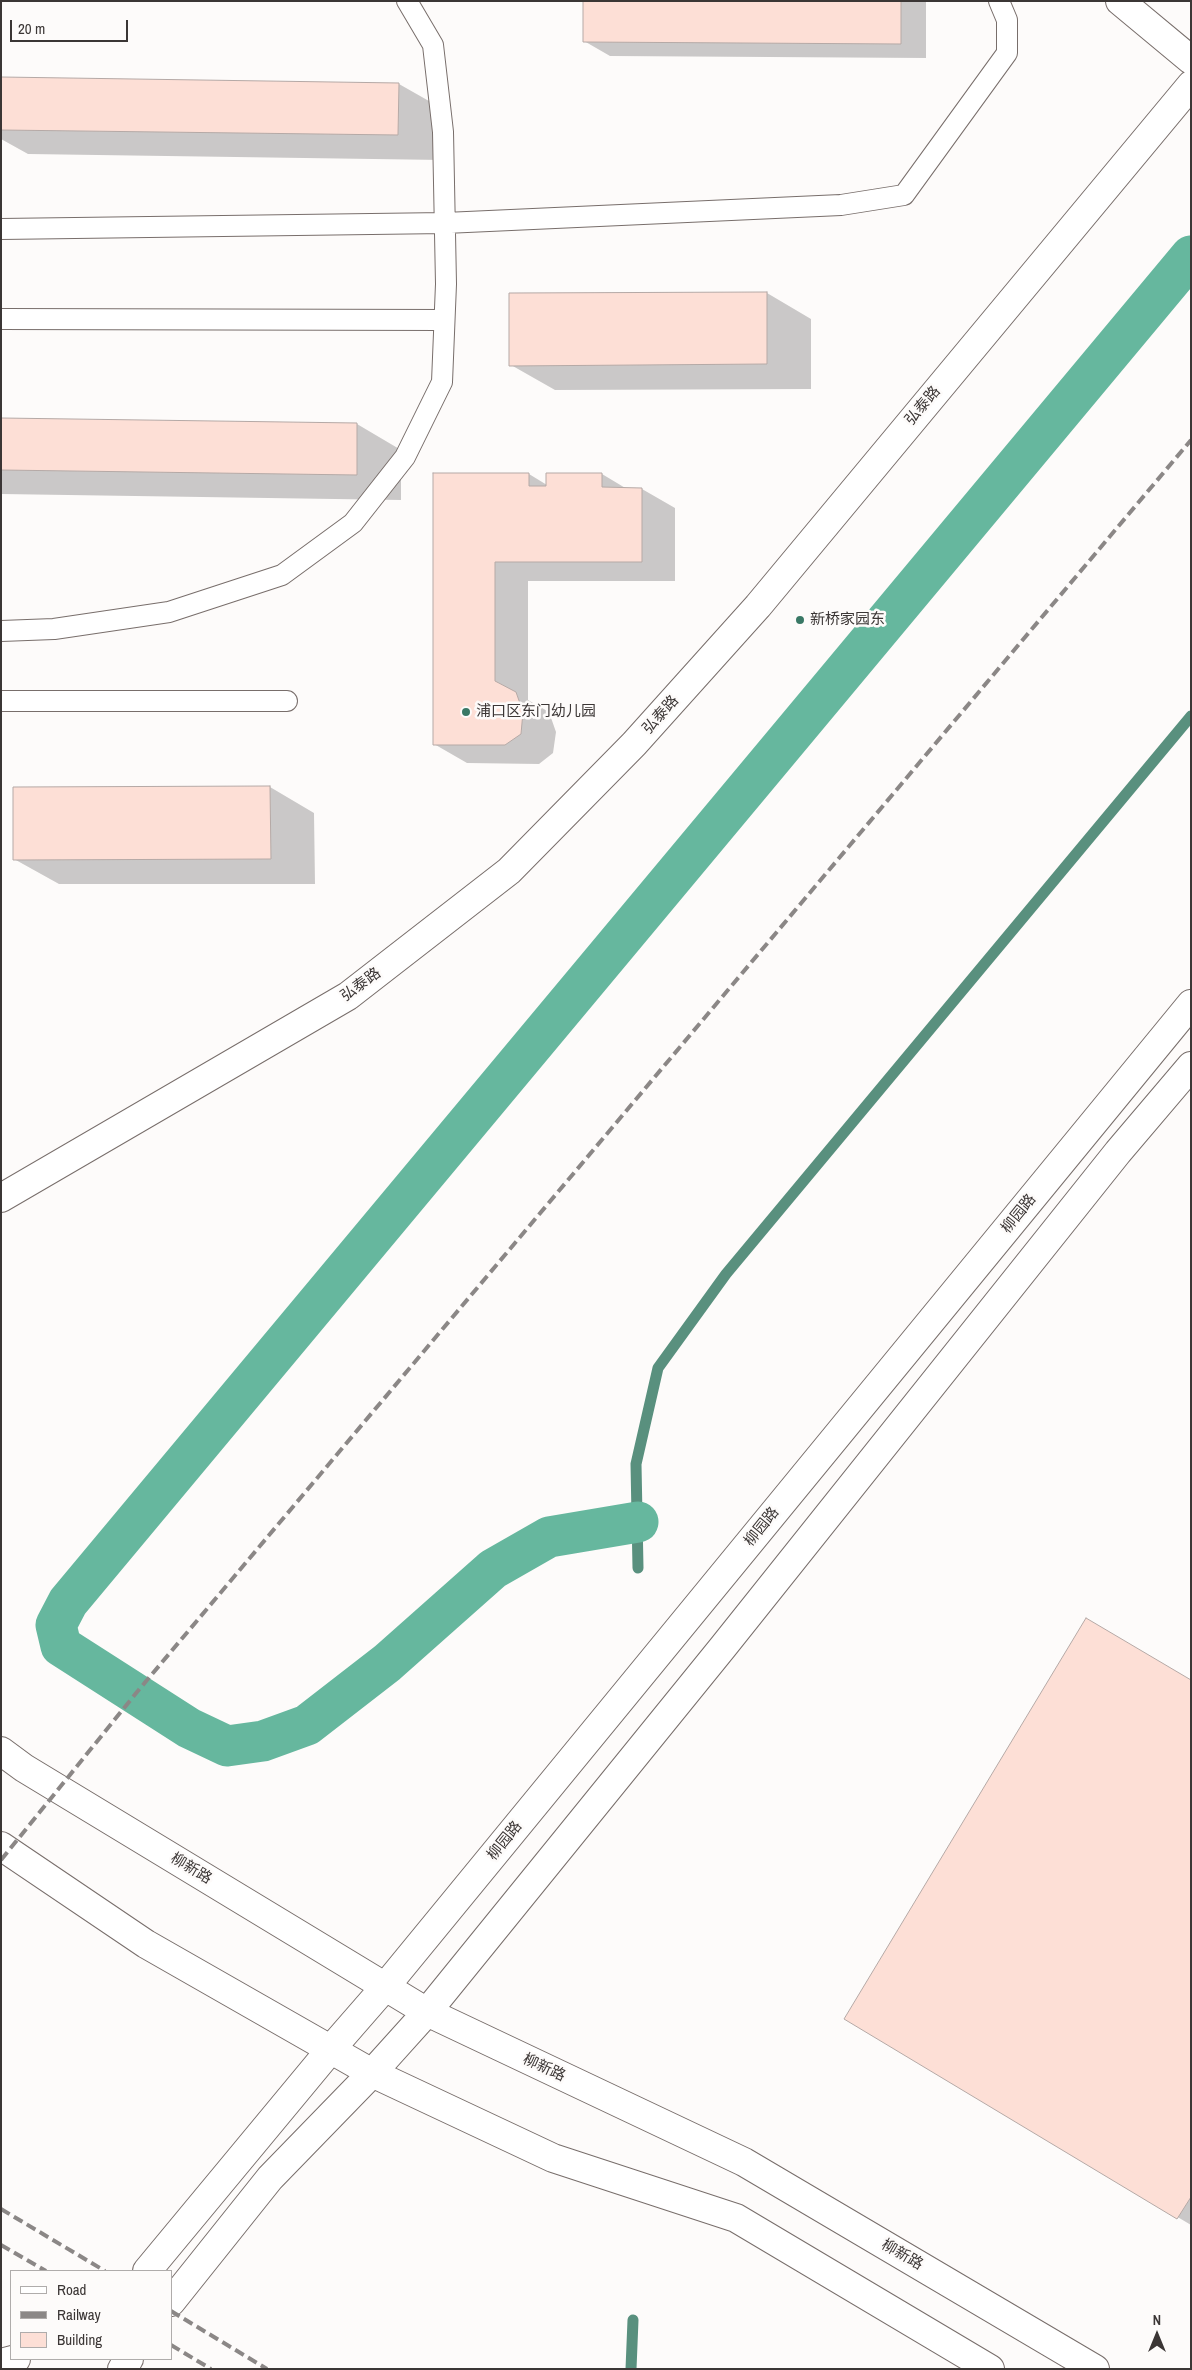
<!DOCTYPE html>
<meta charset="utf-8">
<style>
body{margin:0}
#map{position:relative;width:1192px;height:2370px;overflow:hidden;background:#fdfbfa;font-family:"Archivo Narrow",sans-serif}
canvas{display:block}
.frame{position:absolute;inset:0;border:2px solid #3b3635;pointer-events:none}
.legend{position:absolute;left:10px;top:2270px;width:162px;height:90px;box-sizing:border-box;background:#fdfbfa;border:1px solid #afacab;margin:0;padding:6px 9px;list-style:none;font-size:15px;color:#3b3635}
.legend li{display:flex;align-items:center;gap:10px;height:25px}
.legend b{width:25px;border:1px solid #afacab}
.north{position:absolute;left:1132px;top:2310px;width:50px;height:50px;-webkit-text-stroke:4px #fdfbfa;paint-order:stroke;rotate:0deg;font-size:14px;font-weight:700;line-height:20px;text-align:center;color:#3b3635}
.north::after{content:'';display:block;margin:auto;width:18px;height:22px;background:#3b3635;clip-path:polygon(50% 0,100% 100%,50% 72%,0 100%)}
.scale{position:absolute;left:10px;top:20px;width:118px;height:22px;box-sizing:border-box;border:2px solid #3b3635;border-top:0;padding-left:6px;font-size:15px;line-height:18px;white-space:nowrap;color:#3b3635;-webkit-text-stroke:4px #fdfbfa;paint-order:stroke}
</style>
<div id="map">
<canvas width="1192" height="2370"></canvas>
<div class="frame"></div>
<ul class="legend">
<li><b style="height:6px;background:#fff"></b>Road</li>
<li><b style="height:6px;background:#8b8786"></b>Railway</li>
<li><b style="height:14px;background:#fddfd6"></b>Building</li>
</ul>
<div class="north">N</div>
<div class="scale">20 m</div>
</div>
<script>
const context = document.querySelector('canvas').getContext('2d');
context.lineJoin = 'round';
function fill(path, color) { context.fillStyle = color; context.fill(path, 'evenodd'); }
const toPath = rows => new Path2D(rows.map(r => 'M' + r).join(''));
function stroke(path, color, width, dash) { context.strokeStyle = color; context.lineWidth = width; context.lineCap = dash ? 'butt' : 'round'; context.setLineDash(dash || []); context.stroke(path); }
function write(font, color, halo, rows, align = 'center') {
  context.font = font + ' "Archivo Narrow","Noto Sans SC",sans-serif'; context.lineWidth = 5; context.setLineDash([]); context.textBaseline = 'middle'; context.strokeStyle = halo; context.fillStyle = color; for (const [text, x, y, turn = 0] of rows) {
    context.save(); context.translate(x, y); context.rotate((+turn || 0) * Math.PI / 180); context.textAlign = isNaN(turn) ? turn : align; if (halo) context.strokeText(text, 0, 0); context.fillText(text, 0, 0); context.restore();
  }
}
const shadow = toPath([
 [584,1,926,1,926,58,610,56,584,41],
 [1,78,399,84,443,109,442,160,28,154,1,139],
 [767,293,811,319,811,389,555,390,511,365],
 [1,419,357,424,401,450,401,500,1,494],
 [435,474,529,474,547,485,602,474,627,489,642,489,675,508,675,581,528,581,528,700,549,712,556,732,553,753,539,764,467,763,434,744],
 [270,787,314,813,315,884,59,884,14,859],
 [1191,1681,1191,2225,845,2019]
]);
const stream = toPath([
 [638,1568,636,1464,658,1368,726,1274,1191,716],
 [631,2369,633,2320]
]);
const canal = toPath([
 [638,1522,549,1537,493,1569,387,1663,307,1725,263,1741,227,1746,189,1728,61,1646,56,1625,68,1602,1191,256]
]);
const building = toPath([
 [583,1,901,1,901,44,583,42,583,1],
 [1,77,399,83,398,135,1,130,1,77],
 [767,292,767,364,509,366,509,293,767,292],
 [1,418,357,423,357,475,1,470,1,418],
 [433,473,529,473,529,486,546,486,546,473,602,473,602,487,642,488,642,562,495,562,495,681,516,692,523,712,521,734,505,745,433,745,433,473],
 [270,786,271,859,13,860,13,787,270,786],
 [1086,1618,1191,1680,1191,2197,1177,2219,844,2019,1086,1618]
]);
const lane = toPath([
 [1,229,445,223,841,205,904,195,1007,53,1007,20,999,1],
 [1,319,444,320],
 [1,631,54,629,169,612,282,575,353,523,405,457,442,382,446,284,443,132,433,45,407,1],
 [1,701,287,701]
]);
const secondary = toPath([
 [1120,1,1191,60],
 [1,1198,348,996,509,871,634,744,758,606,1191,85],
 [1,1751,24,1768,427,2012,744,2162,1095,2369],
 [1,1846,146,1944,372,2073,553,2158,736,2218,990,2369],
 [147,2271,331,2049,385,1987,1191,1004],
 [171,2302,270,2178,372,2073,427,2012,723,1647,1118,1152,1191,1066],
 [1,2363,16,2359],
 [122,2369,129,2359]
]);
const rail = toPath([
 [1,1860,137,1692,1191,440],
 [1,2209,105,2271],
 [1,2245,46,2271],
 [171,2311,267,2369],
 [171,2345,211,2369]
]);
const markers = [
 [800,620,5,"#397865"],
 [466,712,5,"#397865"]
];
const streetNames = [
 ["弘泰路",923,406,-50],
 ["弘泰路",661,715,-48],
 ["弘泰路",361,985,-36],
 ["柳园路",1019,1214,-51],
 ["柳园路",762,1527,-51],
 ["柳园路",505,1841,-51],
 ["柳新路",191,1869,31],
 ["柳新路",544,2068,25],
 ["柳新路",902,2255,30]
];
const poiNames = [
 ["新桥家园东",810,620],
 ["浦口区东门幼儿园",476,712]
];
fill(shadow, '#0003');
stroke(stream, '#59907e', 11);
stroke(canal, '#66b79e', 41);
fill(building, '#fddfd6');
stroke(building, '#b5a9a6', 1);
stroke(lane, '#786e6b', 22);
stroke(secondary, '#786e6b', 30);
stroke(lane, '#fff', 20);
stroke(secondary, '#fff', 28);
stroke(rail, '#8b8786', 4, [10, 5]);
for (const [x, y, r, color] of markers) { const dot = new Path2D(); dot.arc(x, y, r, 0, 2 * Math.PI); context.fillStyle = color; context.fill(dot); stroke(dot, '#fdfbfa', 2); }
write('15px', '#3b3635', '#fdfbfa', streetNames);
write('15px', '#3b3635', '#fdfbfa', poiNames, 'left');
</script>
